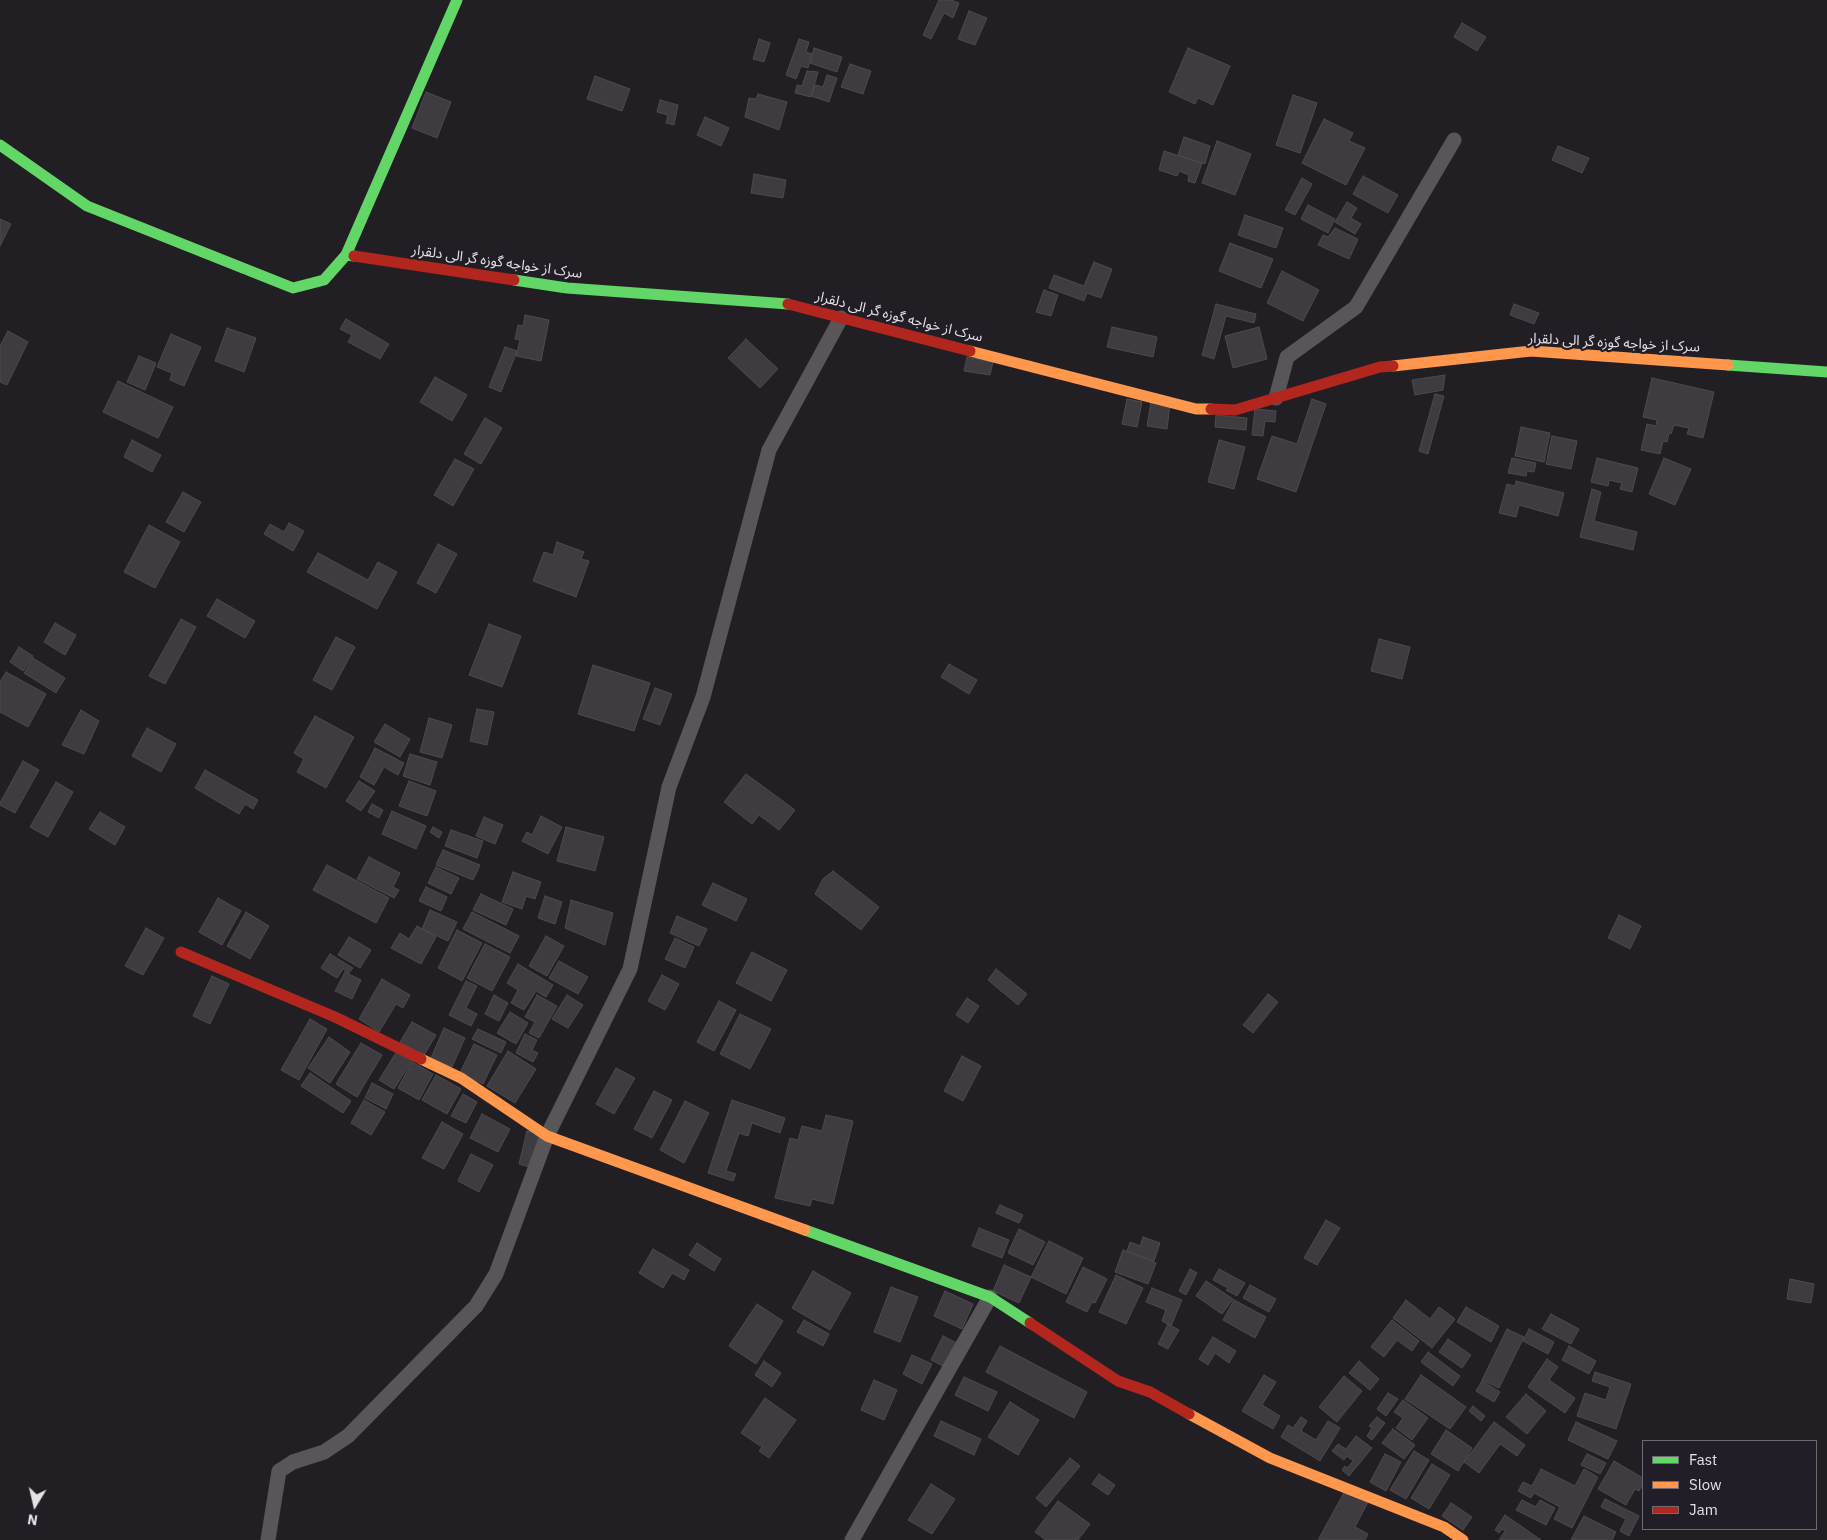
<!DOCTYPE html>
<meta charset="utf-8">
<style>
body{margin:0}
#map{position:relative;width:1827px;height:1540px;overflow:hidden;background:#221f24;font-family:"IBM Plex Sans",sans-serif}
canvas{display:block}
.legend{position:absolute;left:1642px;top:1440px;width:175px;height:90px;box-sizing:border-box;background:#221d26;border:1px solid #706b73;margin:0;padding:6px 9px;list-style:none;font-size:15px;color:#e4e1e7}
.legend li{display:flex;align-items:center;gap:10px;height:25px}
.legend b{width:25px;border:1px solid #706b73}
.north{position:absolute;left:10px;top:1480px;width:50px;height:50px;-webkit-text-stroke:4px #221d26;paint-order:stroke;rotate:189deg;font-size:14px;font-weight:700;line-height:20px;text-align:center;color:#e4e1e7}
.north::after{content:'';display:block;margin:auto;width:18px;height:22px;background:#e4e1e7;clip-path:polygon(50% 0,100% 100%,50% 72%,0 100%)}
</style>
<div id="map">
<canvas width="1827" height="1540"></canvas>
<ul class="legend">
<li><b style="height:6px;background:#63d668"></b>Fast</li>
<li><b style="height:6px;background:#ff974d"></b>Slow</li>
<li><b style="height:6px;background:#b3261e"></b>Jam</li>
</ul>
<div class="north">N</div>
</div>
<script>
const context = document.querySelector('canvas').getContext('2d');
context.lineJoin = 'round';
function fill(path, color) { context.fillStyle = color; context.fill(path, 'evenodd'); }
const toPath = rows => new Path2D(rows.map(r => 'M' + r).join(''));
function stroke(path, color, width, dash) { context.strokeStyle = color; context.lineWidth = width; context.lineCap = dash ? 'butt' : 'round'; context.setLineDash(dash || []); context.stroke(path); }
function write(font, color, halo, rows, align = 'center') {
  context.font = font + ' "IBM Plex Sans","Noto Sans Arabic",sans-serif'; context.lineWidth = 4.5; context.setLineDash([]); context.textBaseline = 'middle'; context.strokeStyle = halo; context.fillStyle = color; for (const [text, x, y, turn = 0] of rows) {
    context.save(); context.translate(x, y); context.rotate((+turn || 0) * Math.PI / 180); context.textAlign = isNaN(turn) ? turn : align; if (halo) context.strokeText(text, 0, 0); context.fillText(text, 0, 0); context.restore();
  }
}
const building = toPath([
 [939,0,951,0,959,3,953,18,944,13,931,39,923,35,939,0],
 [969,11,987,18,975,45,958,39,969,11],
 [1462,23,1486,37,1477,51,1454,37,1462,23],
 [759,39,770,43,764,62,753,59,759,39],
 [799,39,809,42,806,52,812,54,808,68,801,66,796,79,786,75,799,39],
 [814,48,842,57,837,72,810,63,814,48],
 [1188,48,1230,66,1213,105,1198,98,1195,104,1169,92,1188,48],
 [850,64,871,71,863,94,841,87,850,64],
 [807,71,818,72,811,97,795,93,797,85,802,86,807,71],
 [827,75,837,78,829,102,811,96,815,85,823,87,827,75],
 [595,76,630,89,622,111,587,99,595,76],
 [426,92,451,102,437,138,412,128,426,92],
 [758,94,787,102,779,130,745,117,749,98,756,99,758,94],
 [1293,95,1317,103,1300,153,1276,145,1293,95],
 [660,100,678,105,674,125,666,123,668,115,657,112,660,100],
 [705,117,729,128,721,146,697,135,705,117],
 [1324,119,1353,133,1349,141,1365,148,1346,185,1302,163,1324,119],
 [1184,137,1210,146,1205,164,1178,155,1184,137],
 [1217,141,1251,154,1235,195,1202,183,1217,141],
 [1558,146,1589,158,1582,173,1552,160,1558,146],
 [1164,151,1202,163,1195,183,1188,181,1189,175,1179,171,1177,176,1159,170,1164,151],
 [754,174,786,180,783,198,751,193,754,174],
 [1363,176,1398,195,1388,213,1353,194,1363,176],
 [1302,178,1312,184,1295,215,1285,210,1302,178],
 [1347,202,1357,208,1351,218,1361,224,1355,234,1335,222,1347,202],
 [1308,205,1335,219,1328,233,1301,219,1308,205],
 [1245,215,1283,228,1276,248,1238,235,1245,215],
 [0,219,11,224,0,246,0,219],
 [1335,228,1358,239,1349,259,1318,245,1323,235,1328,237,1335,228],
 [1230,243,1273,259,1261,288,1219,271,1230,243],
 [1094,262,1112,269,1101,298,1087,293,1084,301,1049,288,1054,275,1084,286,1094,262],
 [1282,271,1319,290,1303,321,1267,303,1282,271],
 [1044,290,1058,295,1051,316,1036,312,1044,290],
 [1216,304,1256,314,1254,323,1226,316,1214,359,1202,355,1216,304],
 [1514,304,1539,313,1534,324,1510,315,1514,304],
 [525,315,549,320,541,361,516,356,520,340,515,339,518,325,523,326,525,315],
 [346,319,389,344,380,359,348,342,352,335,340,329,346,319],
 [1112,327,1157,337,1153,357,1107,347,1112,327],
 [1259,327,1267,359,1233,368,1225,336,1259,327],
 [227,328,256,338,244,372,215,361,227,328],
 [8,331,28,342,7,385,0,382,0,346,8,331],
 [171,334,201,347,184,386,170,380,172,373,157,367,171,334],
 [746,339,778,369,760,388,728,358,746,339],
 [505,347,517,351,501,392,489,387,505,347],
 [139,356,156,363,145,390,127,382,139,356],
 [967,357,993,362,990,375,964,371,967,357],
 [1445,375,1443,390,1415,395,1412,380,1445,375],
 [435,377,467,395,452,421,420,402,435,377],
 [1652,378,1714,392,1703,438,1687,434,1689,428,1674,425,1671,434,1669,433,1667,442,1663,441,1660,454,1641,450,1647,424,1656,426,1657,420,1643,417,1652,378],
 [118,381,173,407,158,438,103,412,118,381],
 [1435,394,1444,396,1428,454,1419,451,1435,394],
 [1127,399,1142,402,1137,427,1122,424,1127,399],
 [1312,399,1326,404,1296,492,1257,479,1272,436,1297,444,1312,399],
 [1151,402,1170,405,1167,429,1147,426,1151,402],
 [1255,409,1276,411,1275,422,1265,421,1263,436,1252,435,1255,409],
 [1216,415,1247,418,1246,430,1215,427,1216,415],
 [485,418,502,428,481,464,464,454,485,418],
 [1521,427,1550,433,1544,462,1515,456,1521,427],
 [1552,436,1577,441,1571,469,1546,464,1552,436],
 [132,440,161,455,152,472,124,457,132,440],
 [1219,440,1245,447,1234,489,1208,482,1219,440],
 [1512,458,1536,463,1534,472,1527,471,1526,476,1508,473,1512,458],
 [1597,458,1638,468,1632,492,1620,489,1622,483,1609,480,1608,486,1591,482,1597,458],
 [1664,458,1691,469,1675,505,1649,494,1664,458],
 [455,459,474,469,453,506,434,495,455,459],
 [1516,481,1564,493,1558,516,1519,505,1516,517,1499,513,1507,484,1515,486,1516,481],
 [1592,489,1601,492,1594,521,1637,532,1633,550,1580,537,1592,489],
 [183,492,201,502,184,532,166,522,183,492],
 [289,523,304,531,293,551,264,534,270,524,284,532,289,523],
 [149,525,180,542,155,588,124,572,149,525],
 [557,542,584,552,581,559,589,561,576,597,533,581,544,552,553,555,557,542],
 [438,544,457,554,436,593,417,583,438,544],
 [318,553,368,580,378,562,397,572,377,609,307,572,318,553],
 [217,599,255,621,245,638,207,616,217,599],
 [181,619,196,627,165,684,149,676,181,619],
 [55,623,76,635,65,655,44,642,55,623],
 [489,624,521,636,502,687,469,675,489,624],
 [336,637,355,647,332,690,313,680,336,637],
 [1379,639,1410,647,1402,679,1371,671,1379,639],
 [19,647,33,656,23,671,10,662,19,647],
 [33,658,65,678,56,693,24,673,33,658],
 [949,664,977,680,969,694,941,677,949,664],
 [593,665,650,683,634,731,578,714,593,665],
 [6,672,46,694,28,727,0,712,0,682,6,672],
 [655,688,672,694,660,725,643,719,655,688],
 [477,709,494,712,487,745,470,741,477,709],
 [81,710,99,721,84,754,62,745,81,710],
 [315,716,354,737,326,788,297,772,304,759,294,753,315,716],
 [429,718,452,725,442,758,420,752,429,718],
 [385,724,410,739,400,757,374,742,385,724],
 [147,728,176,744,161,772,132,756,147,728],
 [375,748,404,763,398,775,384,767,374,785,360,777,375,748],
 [410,754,437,762,430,785,403,776,410,754],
 [23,761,39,770,15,813,0,805,0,803,23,761],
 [205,770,258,800,253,809,245,804,239,814,195,788,205,770],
 [746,774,795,810,779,830,759,815,752,824,724,802,746,774],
 [359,781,375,791,361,811,346,801,359,781],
 [409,781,436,791,427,816,399,806,409,781],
 [56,782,73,792,48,837,30,827,56,782],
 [372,804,383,810,379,818,368,812,372,804],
 [392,811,426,826,416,849,382,834,392,811],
 [100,812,125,827,115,845,89,829,100,812],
 [541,816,562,827,548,854,522,841,527,832,532,835,541,816],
 [484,817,503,825,495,844,476,836,484,817],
 [433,827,442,832,439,838,430,832,433,827],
 [566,827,604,837,595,871,557,861,566,827],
 [451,830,483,841,477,858,445,846,451,830],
 [443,850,480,865,473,880,436,865,443,850],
 [369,857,400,873,393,887,399,890,394,898,357,879,369,857],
 [327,865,389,898,376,923,313,890,327,865],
 [436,867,459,878,451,894,428,883,436,867],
 [833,871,879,907,861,930,815,894,823,879,833,871],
 [513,872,541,882,535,899,526,896,522,909,502,902,513,872],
 [713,883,747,899,736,921,702,905,713,883],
 [426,887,447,897,441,911,419,901,426,887],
 [481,894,513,909,506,925,473,910,481,894],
 [545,896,562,902,555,924,538,918,545,896],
 [218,898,241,911,222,945,199,932,218,898],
 [571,900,613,913,605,945,565,928,571,900],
 [430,910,457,922,448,941,422,929,430,910],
 [246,912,269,926,250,959,227,946,246,912],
 [472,912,519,936,510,953,463,929,472,912],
 [1619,915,1641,926,1630,949,1608,938,1619,915],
 [677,916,707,929,699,946,670,933,677,916],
 [417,926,436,937,421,964,391,948,400,933,409,939,417,926],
 [146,928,164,938,143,975,125,966,146,928],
 [457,930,482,943,462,981,438,968,457,930],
 [546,936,564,946,547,976,529,966,546,936],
 [349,937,371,950,360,968,338,955,349,937],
 [675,938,694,947,685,968,665,959,675,938],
 [485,944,510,957,492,991,467,978,485,944],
 [752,952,787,970,771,1001,736,983,752,952],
 [330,954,353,968,349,973,343,969,337,978,321,968,330,954],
 [559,961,588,977,578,994,549,978,559,961],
 [518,964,553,985,546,997,536,991,524,1010,511,1003,518,990,507,983,518,964],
 [996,969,1027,994,1018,1005,988,980,996,969],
 [345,972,361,980,352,999,335,991,345,972],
 [662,975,679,984,665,1010,648,1001,662,975],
 [212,976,229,984,210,1024,193,1016,212,976],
 [382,979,410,995,403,1008,396,1004,379,1032,359,1019,382,979],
 [466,981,477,986,466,1008,477,1014,471,1026,449,1015,466,981],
 [1268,994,1278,1002,1253,1033,1243,1025,1268,994],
 [494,995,508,1003,499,1021,485,1014,494,995],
 [537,995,557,1006,539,1038,529,1033,535,1022,525,1017,537,995],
 [567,995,583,1005,568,1028,552,1019,567,995],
 [967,998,979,1006,968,1023,956,1015,967,998],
 [719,1001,736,1010,714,1051,697,1042,719,1001],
 [510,1012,528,1023,516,1044,497,1033,510,1012],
 [740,1014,771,1029,750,1069,720,1054,740,1014],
 [310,1019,327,1029,299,1080,281,1070,310,1019],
 [412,1022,436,1035,424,1055,400,1042,412,1022],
 [444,1028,465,1038,452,1067,431,1058,444,1028],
 [478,1029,506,1042,501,1053,472,1039,478,1029],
 [525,1034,537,1040,532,1050,538,1053,533,1062,516,1053,525,1034],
 [329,1037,350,1052,330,1083,308,1068,329,1037],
 [361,1043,382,1055,357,1097,336,1084,361,1043],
 [474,1044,497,1055,483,1084,460,1073,474,1044],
 [397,1051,412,1060,394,1089,379,1080,397,1051],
 [508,1051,536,1069,515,1103,487,1086,508,1051],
 [962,1056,981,1066,963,1101,944,1091,962,1056],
 [412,1062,433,1074,419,1100,398,1088,412,1062],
 [616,1068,635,1078,614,1114,596,1104,616,1068],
 [310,1073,351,1101,343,1113,301,1086,310,1073],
 [436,1075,461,1089,447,1114,422,1100,436,1075],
 [372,1083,393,1094,386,1109,365,1098,372,1083],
 [654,1091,672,1100,652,1138,634,1129,654,1091],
 [463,1094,477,1102,466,1123,451,1116,463,1094],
 [364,1100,385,1112,371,1135,351,1123,364,1100],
 [732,1100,785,1118,780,1133,752,1123,748,1136,739,1133,726,1171,736,1174,733,1181,708,1173,732,1100],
 [685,1101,709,1113,684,1163,660,1150,685,1101],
 [482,1114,510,1129,498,1152,470,1138,482,1114],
 [826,1115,853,1121,833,1204,812,1199,810,1206,775,1198,790,1138,798,1140,802,1126,822,1131,826,1115],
 [442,1122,463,1134,444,1169,422,1158,442,1122],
 [527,1131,542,1134,533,1168,519,1164,527,1131],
 [471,1154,493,1165,479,1192,458,1181,471,1154],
 [1000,1205,1023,1215,1019,1223,996,1213,1000,1205],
 [1326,1220,1340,1228,1317,1265,1304,1258,1326,1220],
 [979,1228,1009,1240,1002,1258,972,1246,979,1228],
 [1019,1229,1045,1242,1033,1265,1008,1253,1019,1229],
 [1143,1237,1160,1243,1154,1261,1127,1251,1130,1242,1140,1246,1143,1237],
 [1049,1241,1083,1258,1066,1294,1031,1277,1049,1241],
 [697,1243,721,1259,714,1271,689,1255,697,1243],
 [653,1249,689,1270,684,1280,672,1273,663,1288,639,1273,653,1249],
 [1123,1250,1156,1263,1148,1284,1115,1272,1123,1250],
 [1004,1265,1031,1277,1019,1303,993,1291,1004,1265],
 [1083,1267,1107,1279,1095,1303,1092,1302,1087,1312,1066,1302,1083,1267],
 [1190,1269,1197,1273,1186,1295,1179,1291,1190,1269],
 [1219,1269,1245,1283,1237,1296,1226,1290,1228,1288,1213,1280,1219,1269],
 [813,1271,851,1293,830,1330,792,1308,813,1271],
 [1116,1275,1143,1288,1126,1324,1099,1312,1116,1275],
 [1790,1279,1814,1284,1811,1303,1787,1299,1790,1279],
 [1206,1281,1233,1299,1222,1314,1196,1296,1206,1281],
 [1250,1285,1276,1299,1269,1312,1243,1298,1250,1285],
 [891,1287,918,1297,900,1342,874,1332,891,1287],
 [1152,1288,1182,1300,1171,1326,1162,1321,1166,1310,1146,1302,1152,1288],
 [945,1291,973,1304,962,1329,934,1316,945,1291],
 [1234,1300,1266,1317,1255,1338,1223,1320,1234,1300],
 [1406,1300,1430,1319,1439,1307,1455,1319,1432,1348,1393,1318,1406,1300],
 [757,1304,783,1321,756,1364,729,1346,757,1304],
 [1466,1307,1499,1326,1491,1342,1457,1322,1466,1307],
 [1551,1314,1579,1329,1571,1344,1542,1329,1551,1314],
 [804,1320,829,1334,823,1346,797,1332,804,1320],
 [1392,1320,1419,1341,1412,1351,1397,1340,1384,1357,1371,1347,1392,1320],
 [1168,1324,1179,1330,1168,1349,1158,1344,1168,1324],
 [1507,1329,1524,1337,1499,1388,1482,1380,1507,1329],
 [1529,1329,1554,1342,1548,1354,1523,1341,1529,1329],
 [943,1336,959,1344,947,1368,931,1360,943,1336],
 [1213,1337,1236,1351,1229,1363,1215,1353,1208,1365,1199,1359,1213,1337],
 [1448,1339,1471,1355,1462,1368,1439,1352,1448,1339],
 [1000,1346,1087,1392,1074,1418,986,1372,1000,1346],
 [1569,1346,1596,1361,1589,1374,1562,1360,1569,1346],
 [1428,1352,1460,1376,1453,1386,1421,1362,1428,1352],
 [912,1355,932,1364,922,1384,903,1374,912,1355],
 [1547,1359,1558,1367,1549,1380,1575,1398,1565,1413,1528,1387,1547,1359],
 [764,1361,781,1373,772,1387,755,1375,764,1361],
 [1359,1361,1379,1379,1370,1390,1349,1373,1359,1361],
 [1595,1372,1631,1384,1616,1429,1577,1416,1585,1393,1606,1400,1610,1387,1592,1381,1595,1372],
 [1264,1375,1276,1382,1262,1405,1280,1416,1273,1429,1242,1411,1264,1375],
 [1421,1375,1466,1407,1450,1429,1405,1399,1421,1375],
 [1344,1376,1362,1391,1337,1422,1319,1407,1344,1376],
 [964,1377,997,1392,988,1411,955,1395,964,1377],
 [874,1380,897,1390,884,1420,861,1410,874,1380],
 [1482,1381,1500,1392,1494,1402,1476,1391,1482,1381],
 [1388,1393,1398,1399,1386,1416,1377,1409,1388,1393],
 [1526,1394,1546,1411,1527,1434,1506,1417,1526,1394],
 [765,1398,796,1420,769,1458,759,1451,762,1447,741,1433,765,1398],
 [1403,1400,1428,1418,1412,1440,1396,1428,1403,1418,1394,1412,1403,1400],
 [1010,1402,1039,1420,1018,1455,988,1437,1010,1402],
 [1473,1406,1485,1416,1481,1421,1469,1411,1473,1406],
 [1301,1417,1307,1421,1301,1431,1316,1440,1328,1421,1340,1428,1320,1461,1281,1437,1288,1425,1293,1428,1301,1417],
 [1377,1417,1385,1423,1372,1440,1367,1436,1372,1428,1369,1426,1377,1417],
 [941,1421,981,1439,974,1455,934,1436,941,1421],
 [1494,1422,1525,1445,1517,1456,1500,1444,1479,1473,1464,1462,1494,1422],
 [1576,1422,1617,1441,1608,1459,1568,1440,1576,1422],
 [1393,1429,1415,1445,1404,1459,1382,1443,1393,1429],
 [1446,1430,1472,1448,1458,1471,1431,1454,1446,1430],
 [1356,1436,1372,1448,1349,1476,1342,1470,1345,1466,1347,1468,1353,1461,1347,1456,1344,1460,1332,1451,1338,1444,1346,1449,1356,1436],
 [1414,1451,1429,1460,1406,1499,1390,1490,1414,1451],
 [1385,1454,1401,1462,1386,1491,1370,1482,1385,1454],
 [1587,1454,1606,1463,1600,1474,1581,1465,1587,1454],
 [1070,1458,1080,1466,1046,1507,1036,1498,1070,1458],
 [1614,1461,1643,1478,1643,1483,1639,1491,1635,1489,1626,1505,1598,1489,1614,1461],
 [1432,1464,1450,1475,1429,1509,1411,1498,1432,1464],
 [1541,1469,1575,1486,1584,1469,1598,1477,1572,1528,1554,1519,1560,1507,1534,1493,1531,1498,1518,1491,1523,1482,1532,1486,1541,1469],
 [1099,1474,1115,1485,1108,1495,1092,1484,1099,1474],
 [931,1484,955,1499,932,1534,908,1520,931,1484],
 [1346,1489,1368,1502,1355,1527,1368,1534,1365,1540,1318,1540,1346,1489],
 [1605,1499,1639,1516,1629,1536,1620,1531,1626,1519,1601,1507,1605,1499],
 [1522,1500,1536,1507,1540,1500,1555,1508,1546,1525,1516,1510,1522,1500],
 [1058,1501,1090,1524,1078,1540,1046,1540,1035,1532,1058,1501],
 [1451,1503,1472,1517,1463,1530,1442,1516,1451,1503],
 [1505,1515,1541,1540,1499,1540,1505,1531,1502,1529,1499,1533,1495,1530,1505,1515],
 [1584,1516,1616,1532,1612,1540,1571,1540,1584,1516]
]);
const street = toPath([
 [1276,398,1287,357,1356,307,1454,140],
 [268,1540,279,1471,293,1462,324,1452,348,1436,476,1306,496,1274,547,1136,630,969,669,787,703,697,769,450,841,318],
 [852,1540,990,1297]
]);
const fast = toPath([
 [0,145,87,206,293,288,324,280,346,255,354,256],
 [346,255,457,0],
 [514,280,567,288,788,304],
 [1728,365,1827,372],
 [805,1230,990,1297,1030,1323]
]);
const slow = toPath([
 [970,351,1196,409,1211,409],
 [1393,366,1531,351,1728,365],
 [421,1059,461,1078,547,1136,805,1230],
 [1189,1414,1270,1458,1444,1527,1463,1540]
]);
const jam = toPath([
 [354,256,514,280],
 [788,304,970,351],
 [1211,409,1235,410,1380,367,1393,366],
 [181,952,335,1017,421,1059],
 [1030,1323,1118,1381,1150,1392,1189,1414]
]);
const streetNames = [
 ["سرک از خواجه گوزه گر الی دلقرار",497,262,8],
 ["سرک از خواجه گوزه گر الی دلقرار",899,317,14],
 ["سرک از خواجه گوزه گر الی دلقرار",1614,343,3]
];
fill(building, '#3e3c40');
stroke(building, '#4d4a4f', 1);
stroke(street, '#59565a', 15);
stroke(fast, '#63d668', 11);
stroke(slow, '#ff974d', 11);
stroke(jam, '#b3261e', 11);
write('14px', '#e4e1e7', '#221d26', streetNames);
</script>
